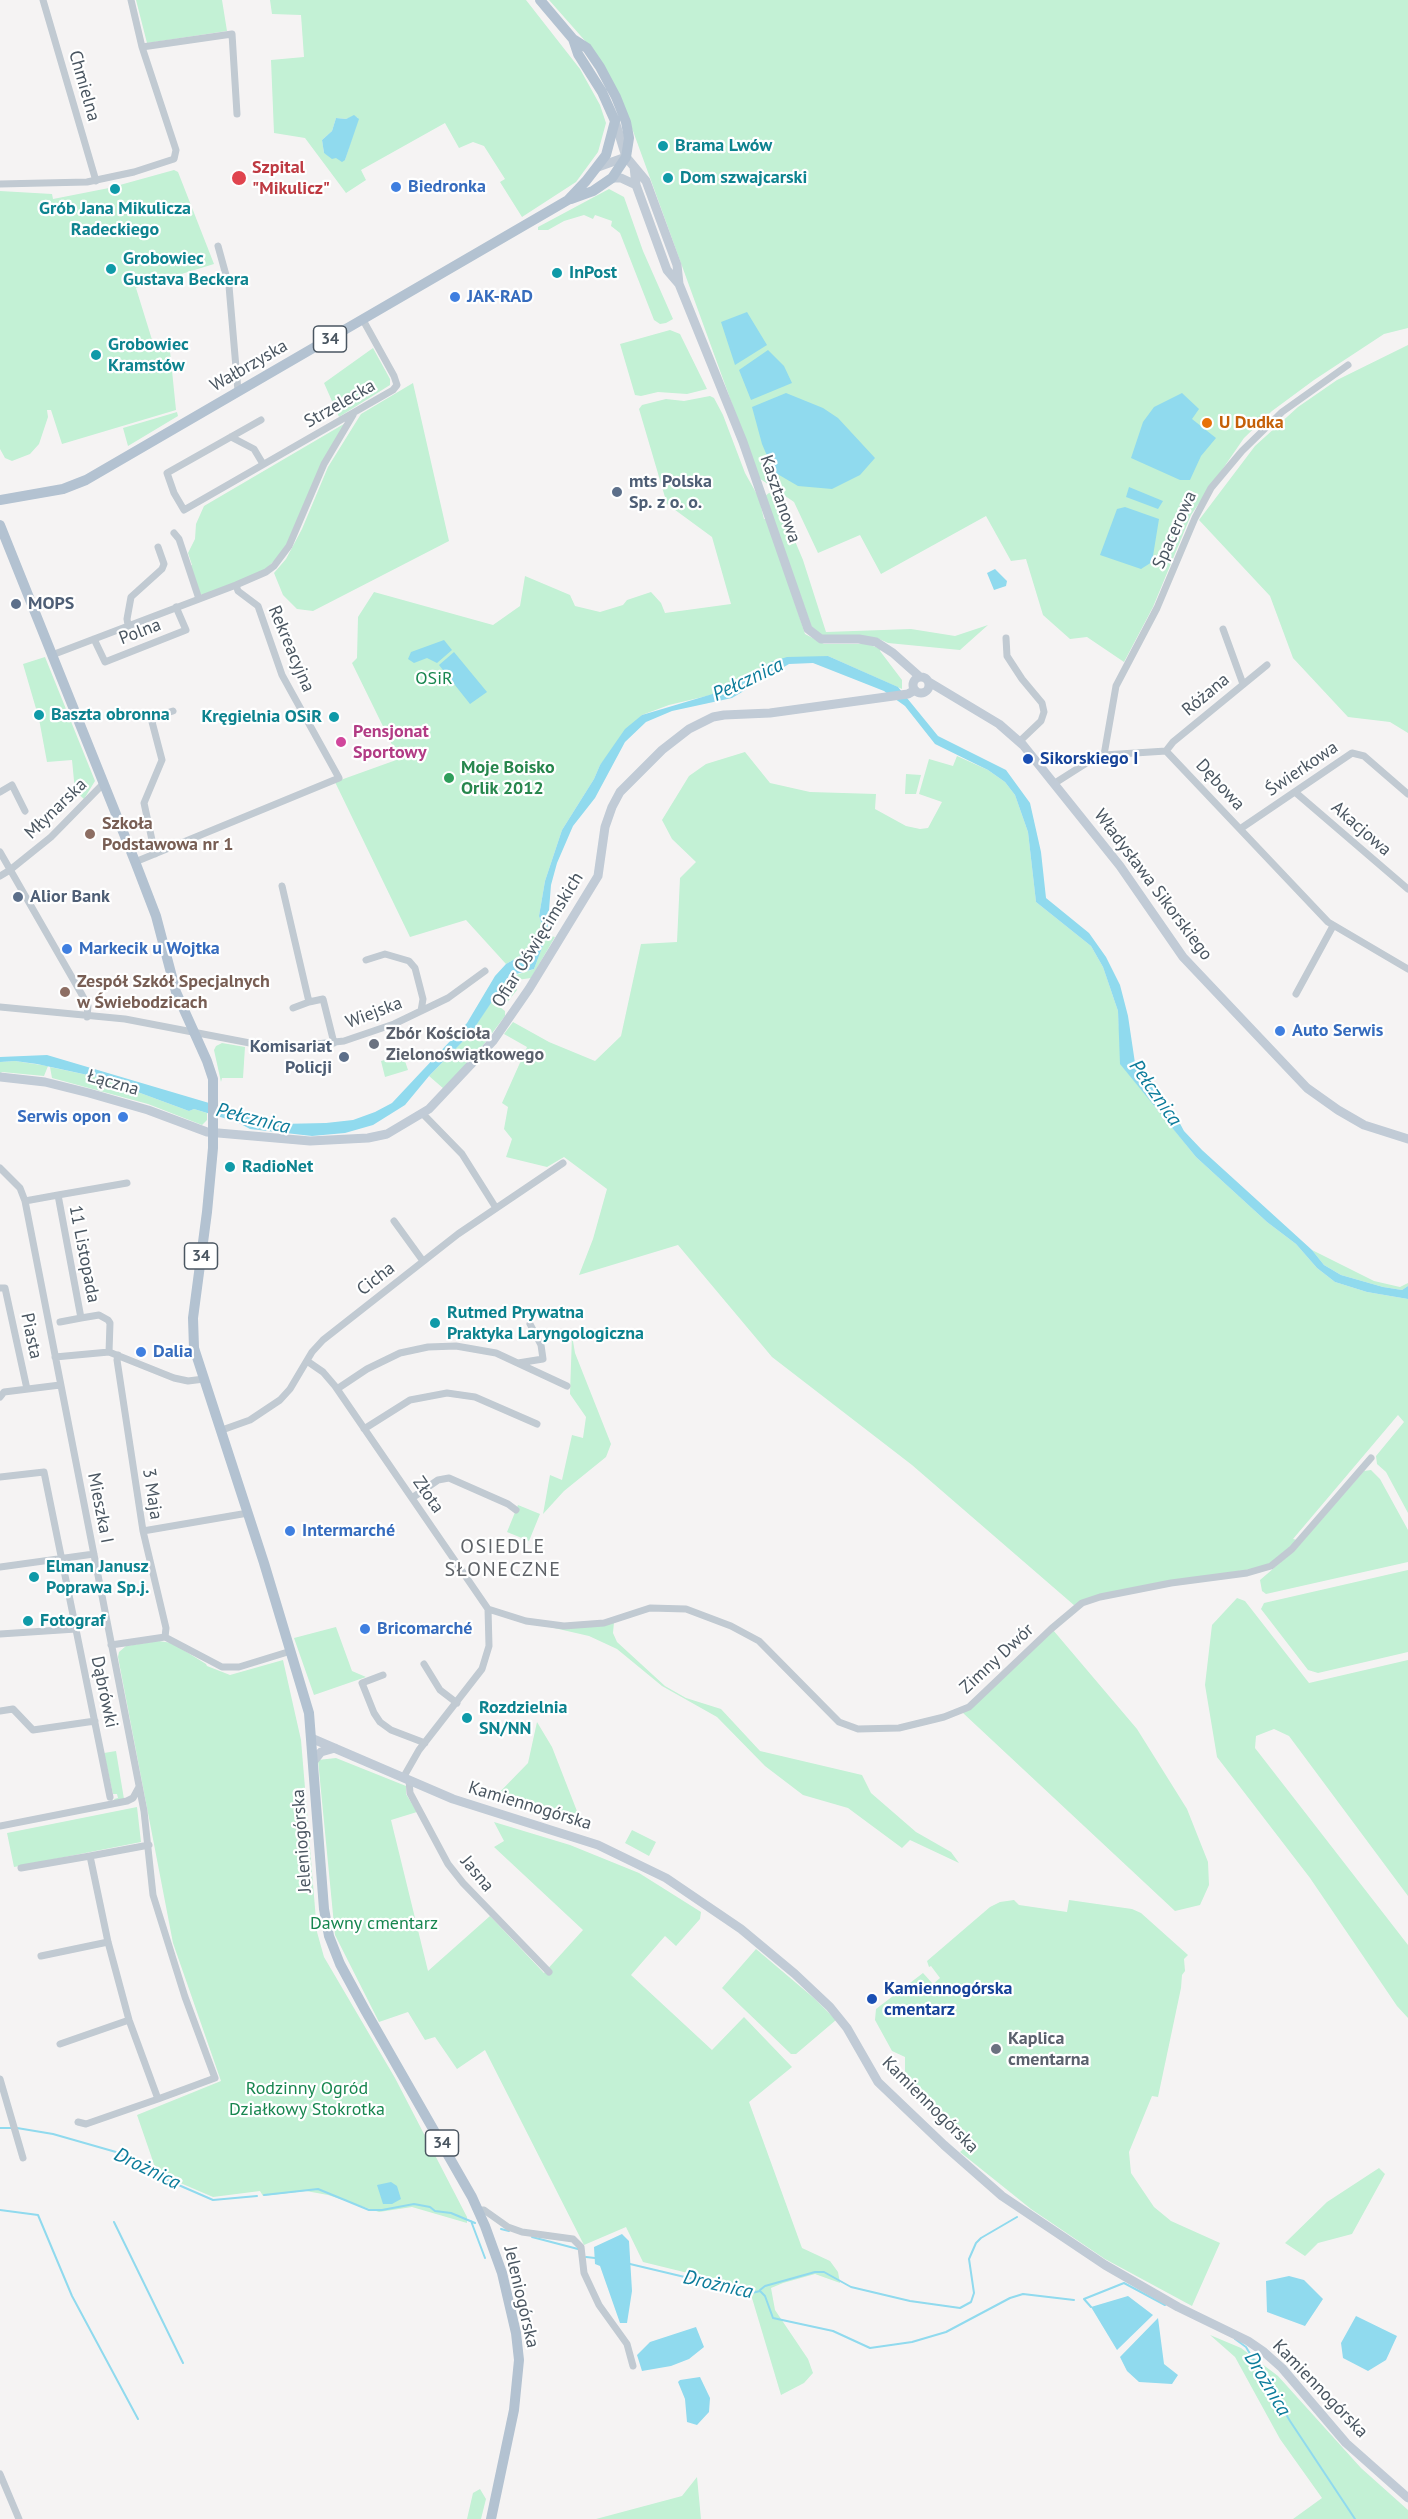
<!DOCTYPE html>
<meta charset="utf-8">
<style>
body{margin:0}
canvas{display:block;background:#f5f3f3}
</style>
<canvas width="1408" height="2519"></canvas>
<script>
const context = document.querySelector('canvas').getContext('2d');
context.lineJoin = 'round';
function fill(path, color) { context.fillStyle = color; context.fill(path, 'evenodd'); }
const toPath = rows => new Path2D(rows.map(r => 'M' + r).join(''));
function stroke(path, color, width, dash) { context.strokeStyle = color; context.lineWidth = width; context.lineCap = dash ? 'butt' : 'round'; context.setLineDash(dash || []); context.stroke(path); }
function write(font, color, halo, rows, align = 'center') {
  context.font = font + ' "PT Sans",sans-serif'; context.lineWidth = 4.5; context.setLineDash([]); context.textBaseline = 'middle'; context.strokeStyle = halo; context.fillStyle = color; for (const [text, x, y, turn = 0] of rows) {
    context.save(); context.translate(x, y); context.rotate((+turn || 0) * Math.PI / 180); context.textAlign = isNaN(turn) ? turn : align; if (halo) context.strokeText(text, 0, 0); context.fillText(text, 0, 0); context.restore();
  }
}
const green = toPath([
 [136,0,222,0,227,31,147,43],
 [270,0,526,0,580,69,600,105,606,123,598,152,576,182,522,217,500,182,505,179,484,146,473,142,459,148,445,123,361,170,366,180,346,193,305,138,274,133,271,60,304,57,301,15,272,14],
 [354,116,358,118,345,160,324,153,322,140,332,131,336,118,346,119],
 [549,0,1408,0,1408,328,1384,334,1314,380,1272,411,1244,438,1191,515,1153,607,1124,662,1087,637,1070,639,1043,615,1026,559,1011,561,986,516,881,574,860,535,818,553,794,502,759,478,633,131,587,43],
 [174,170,178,172,214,264,136,288,153,343,169,341,176,410,62,444,51,410,47,410,48,417,39,444,30,454,12,461,5,458,0,449,0,191,52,194,53,199,109,188],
 [609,189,624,197,643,251,673,319,666,323,660,324,654,320,620,233,611,226,612,221,595,215,593,219,584,215,564,221,548,230,538,230,538,227],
 [670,330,680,334,707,389,687,394,658,392,641,396,635,395,620,344],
 [1408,345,1408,733,1390,722,1348,717,1293,658,1270,596,1199,520,1255,446,1298,407,1337,380],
 [373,348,390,379,390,385,339,417,324,383],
 [413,383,449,541,313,611,297,609,283,595,274,573,286,559,302,529,328,467,361,414],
 [710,396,714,398,723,415,745,473,759,498,764,519,767,519,805,634,824,644,867,644,881,649,880,651,902,680,902,689,828,656,771,662,715,694,669,705,642,715,600,765,594,779,562,830,545,881,539,916,542,925,534,948,506,964,466,920,410,937,335,782,399,759,352,663,357,658,358,617,374,592,493,625,520,606,525,576,570,595,575,606,600,612,623,605,627,600,651,592,661,603,665,613,731,604,712,537,667,504,639,409,642,405,666,399,684,401],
 [177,412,178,416,128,446,123,428],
 [349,421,283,552,266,569,244,580,202,595,200,593,190,566,192,565,188,553,195,539,196,524,204,506],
 [769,493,773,494,790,512,784,515,803,560,826,632,911,629,955,636,988,625,960,650,888,643,877,638,824,636,818,633,812,628,765,496],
 [45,657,95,781,84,799,75,791,72,760,47,762,39,719,42,718,40,712,37,712,23,664],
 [745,752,770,783,810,792,876,794,875,809,906,826,920,829,928,828,942,802,919,794,929,759,953,766,957,756,988,770,1005,782,1015,795,1028,832,1036,902,1091,946,1103,967,1118,1011,1121,1064,1196,1157,1267,1222,1296,1244,1317,1268,1335,1282,1367,1292,1408,1299,1408,1513,1386,1472,1377,1464,1376,1456,1404,1422,1398,1415,1293,1539,1297,1540,1291,1548,1264,1567,1170,1582,1075,1606,912,1465,772,1357,678,1245,579,1275,593,1239,607,1189,564,1157,547,1167,506,1157,512,1139,504,1129,508,1107,502,1103,527,1047,504,1034,513,1022,549,1042,595,1061,621,1036,641,944,677,942,680,878,696,862,672,839,662,820,689,776,706,764],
 [906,774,921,775,916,794,905,794],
 [547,935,555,937,531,978,517,980,510,977,534,969],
 [505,980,516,985,517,990,505,1005,508,1001,500,996,493,1002,505,1011,505,1016,484,1044,444,1089,429,1076,471,1033],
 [222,1043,245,1047,243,1078,222,1078,221,1082,214,1050,216,1046],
 [403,1055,408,1070,385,1077,381,1061],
 [15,1061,48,1066,44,1076,2,1072,0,1074,0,1062],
 [50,1067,97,1077,189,1111,194,1109,207,1113,207,1120,202,1125,148,1104,52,1078],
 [1312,1250,1374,1281,1400,1287,1408,1283,1408,1286,1402,1290,1383,1287,1341,1275,1324,1265],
 [572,1335,575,1353,611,1444,606,1457,564,1491,543,1514,550,1475,562,1480,572,1435,583,1438,586,1417,570,1394],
 [1371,1470,1380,1479,1408,1530,1408,1562,1266,1594,1262,1591,1260,1580,1295,1550,1364,1471],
 [518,1505,540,1514,529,1541,507,1532],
 [1408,1570,1408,1652,1318,1673,1308,1670,1261,1609,1264,1603],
 [1237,1598,1245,1601,1309,1683,1408,1660,1408,1896,1289,1736,1274,1729,1256,1736,1255,1748,1408,1945,1408,2018,1397,2006,1310,1878,1217,1757,1205,1685,1212,1625],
 [614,1622,613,1633,617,1642,665,1686,686,1698,721,1709,760,1751,862,1775,871,1793,916,1832,951,1852,959,1863,910,1840,902,1848,848,1808,803,1795,765,1766,717,1717,662,1686,617,1649,589,1636,541,1625],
 [336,1627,352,1671,366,1677,314,1695,294,1638],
 [1053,1630,1137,1729,1187,1809,1208,1862,1209,1885,1200,1905,1175,1911,963,1713],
 [159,1641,172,1643,206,1664,207,1666,230,1675,283,1660,301,1740,317,1932,324,1957,395,2078,467,2217,467,2223,412,2207,379,2212,328,2195,306,2191,263,2196,260,2191,213,2197,157,2173,137,2115,221,2081,173,1943,118,1657,119,1652,126,1646],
 [537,1722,552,1747,582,1824,493,1799,528,1763],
 [116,1751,124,1799,115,1801,114,1799,118,1798,117,1794,113,1794,104,1753],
 [336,1758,406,1786,406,1794,417,1812,391,1820,428,1971,490,1916,544,1973,583,1930,494,1847,504,1841,494,1822,570,1845,639,1873,701,1912,700,1919,676,1946,665,1936,631,1975,712,2050,744,2017,792,2067,749,2102,802,2248,830,2261,838,2272,840,2283,815,2274,783,2283,771,2288,775,2310,808,2359,813,2373,804,2383,781,2395,749,2288,643,2262,626,2227,584,2245,485,2050,457,2069,435,2037,425,2040,408,2012,379,2022,335,1935,318,1760],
 [137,1807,141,1842,14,1867,7,1833],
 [632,1830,656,1842,649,1856,625,1843],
 [1014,1900,1019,1905,1067,1912,1069,1900,1132,1909,1141,1913,1188,1955,1184,1959,1185,1971,1182,1975,1181,1988,1158,2097,1152,2096,1129,2152,1131,2173,1154,2207,1171,2221,1220,2243,1192,2306,1105,2259,1031,2209,960,2152,970,2143,905,2085,905,2057,892,2051,875,2020,876,2009,923,1973,933,1984,940,1978,931,1966,929,1967,927,1961,990,1907,1000,1902],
 [756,1949,815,1999,836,2020,796,2054,791,2054,722,1988],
 [1379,2168,1385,2174,1352,2234,1318,2243,1305,2256,1285,2243,1327,2202],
 [1210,2335,1241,2348,1278,2376,1361,2468,1408,2510,1408,2519,1293,2519,1322,2498,1280,2439,1235,2357],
 [697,2477,701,2519,596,2519,682,2496],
 [480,2489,486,2499,481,2519,467,2519,473,2493]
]);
const water = toPath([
 [354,115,359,119,345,160,342,162,336,158,332,159,324,153,322,140,332,131,336,118,346,119],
 [747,312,767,345,735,365,721,322],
 [768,350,784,366,792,383,751,400,739,370],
 [786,393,823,408,838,418,875,458,860,475,832,489,798,486,774,472,762,444,752,407],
 [1182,393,1199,409,1192,419,1216,438,1201,456,1190,480,1180,480,1131,458,1143,422,1154,407],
 [1129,487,1163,501,1158,509,1126,497],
 [1125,507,1159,519,1152,562,1141,569,1100,555,1117,509],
 [995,569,1007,581,1006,586,994,590,987,573],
 [444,640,452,650,437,663,427,658,414,663,408,659,411,652],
 [454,652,487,692,470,704,439,665],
 [828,656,898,687,938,736,1006,770,1030,803,1041,852,1046,898,1089,933,1106,957,1120,985,1128,1016,1135,1063,1177,1118,1184,1131,1202,1150,1312,1250,1324,1265,1341,1275,1383,1287,1402,1290,1408,1286,1408,1299,1367,1292,1335,1282,1317,1268,1296,1244,1267,1222,1196,1157,1120,1064,1118,1011,1103,967,1091,946,1036,902,1028,832,1015,795,1005,782,988,770,935,744,905,706,884,691,813,663,789,664,732,698,672,711,646,722,625,742,595,798,573,826,557,863,551,885,547,935,534,969,509,976,471,1033,429,1076,405,1105,373,1125,345,1133,312,1136,250,1129,237,1122,194,1109,189,1111,97,1077,37,1064,15,1061,0,1062,0,1057,47,1055,280,1124,326,1123,353,1120,375,1112,392,1103,467,1023,495,976,506,964,534,948,542,925,539,916,545,881,562,830,594,779,600,765,625,729,642,715,726,690,771,662,787,657],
 [391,2182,397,2186,401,2199,392,2204,383,2204,377,2185],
 [622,2234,629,2241,632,2291,627,2323,620,2323,600,2266,595,2264,594,2247],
 [1289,2276,1304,2280,1323,2299,1305,2326,1267,2312,1266,2281],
 [1128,2296,1153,2315,1117,2350,1091,2307],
 [1356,2316,1397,2336,1386,2360,1368,2371,1343,2358,1341,2343],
 [1158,2318,1164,2364,1178,2375,1172,2384,1139,2382,1127,2371,1120,2357],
 [696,2327,704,2347,689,2359,671,2366,642,2371,637,2355,650,2342],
 [700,2377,710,2398,709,2412,697,2425,687,2422,685,2399,678,2382,680,2380]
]);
const stream = toPath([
 [0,2128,11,2128],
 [17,2128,53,2134,116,2152,151,2173,213,2200,257,2196],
 [264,2195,318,2189,369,2210,382,2210,414,2204,430,2207,435,2211,451,2213,475,2223],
 [0,2210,38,2215,72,2296,138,2419],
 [471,2221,485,2258],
 [114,2222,183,2363],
 [501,2229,509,2231],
 [532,2237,578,2249],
 [586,2257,595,2258],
 [630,2264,752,2293,760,2291,765,2296,773,2318,833,2331,870,2348,912,2342,946,2332,1010,2298,1023,2294,1074,2300],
 [760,2290,765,2286,815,2272,824,2272,851,2287,910,2301,960,2308,971,2302,974,2293,969,2259,976,2243,981,2238,1017,2217],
 [1091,2307,1084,2299,1124,2283,1165,2305],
 [1235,2339,1246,2347,1290,2421,1355,2519]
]);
const street = toPath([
 [43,0,96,181],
 [142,47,232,34,237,114],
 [0,184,87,182,134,172,174,159,176,150,142,47,131,0],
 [218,246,229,286,238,391],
 [261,420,167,473,174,493,184,510,393,390,397,385,394,376,363,320],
 [231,437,254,449,263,464],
 [174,533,179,539,199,599],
 [128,625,127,619,131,597,162,569,164,564,158,547],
 [1223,629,1243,684],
 [1006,638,1007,656,1022,679,1042,703,1044,712,1041,721,1020,741],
 [94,639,105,662,186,630,176,607],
 [52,655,236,585,266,572,274,566,289,546,324,464,353,415],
 [1166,751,1173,742,1267,665],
 [1104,755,1116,686,1157,608,1195,518,1211,488,1242,451,1282,412,1348,365],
 [1055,783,1088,762,1104,755,1166,751,1328,922,1408,969],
 [0,792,12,785,25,811],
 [1295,792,1408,889],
 [1240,829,1352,753,1364,756,1408,794],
 [0,852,81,993,88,1006,87,1017],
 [155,854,144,803,162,760,151,718,173,711],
 [135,862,339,778,282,675,258,606,238,591,236,585],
 [0,876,10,870,51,837,103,784],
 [282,886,309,1002,323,999,334,1043],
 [366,960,385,954,409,961,415,968,423,999,421,1011],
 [1296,994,1333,926],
 [0,1007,125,1019,255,1044,298,1046,344,1041,394,1024,448,998,485,971],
 [293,1008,309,1002],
 [423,1114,462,1154,496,1208],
 [0,1168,20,1188,25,1201,144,1811,153,1895,185,1997,215,2078,158,2099],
 [58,1195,127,1183],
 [25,1201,58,1195,81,1318,99,1315,108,1320,110,1323,109,1352],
 [394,1221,423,1261],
 [0,1288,5,1288,27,1389],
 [60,1322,81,1318],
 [118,1355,117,1360,143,1531,166,1628,165,1637],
 [55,1357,109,1352,174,1378,188,1381,204,1379],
 [307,1361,323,1372,335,1386,488,1609,489,1646,482,1669,419,1750,403,1778],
 [518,1363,543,1359,541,1345,530,1324],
 [337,1389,367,1369,400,1353,428,1347,456,1346,496,1353,567,1386],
 [0,1397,4,1392,60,1385],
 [364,1429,410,1400,447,1393,475,1397,537,1424],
 [222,1430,250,1420,280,1400,290,1389,312,1352,323,1340,458,1234,563,1163],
 [0,1477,44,1472,110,1797],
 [412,1498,438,1480,449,1478,508,1504,516,1510],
 [143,1531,248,1513],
 [0,1567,94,1554],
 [488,1609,526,1621,564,1626,604,1623,650,1608,686,1609,731,1626,759,1641,839,1722,858,1729,899,1728,944,1717,969,1707,1051,1629,1082,1603,1100,1597,1171,1583,1247,1573,1271,1566,1292,1549,1371,1458],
 [0,1634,76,1629],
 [111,1645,165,1637,222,1667,239,1667,291,1651],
 [424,1664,440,1690,457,1703],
 [383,1675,362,1683,374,1713,380,1722,391,1730,425,1743],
 [0,1711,13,1709,33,1730,95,1721],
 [409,1780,410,1793,448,1864,463,1883,549,1972],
 [0,1826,127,1801,133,1798,139,1787],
 [21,1868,90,1856],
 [41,1956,108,1942],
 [60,2044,129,2020],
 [0,2079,23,2158],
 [78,2122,86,2124,158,2099,129,2020,108,1942,90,1856,149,1845],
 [478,2210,484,2210,508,2227,522,2232,573,2239,581,2247,584,2273,599,2305,627,2344,633,2366],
 [0,2474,19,2519]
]);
const secondary = toPath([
 [615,121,626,157,646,181,677,265,679,284,743,442,808,629,821,639,859,639,876,642,893,653,920,677],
 [598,167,626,157],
 [634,167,636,185,667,270,679,284],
 [612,178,621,178,636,185],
 '913 685a8 8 0 1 1 16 0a8 8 0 1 1-16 0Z',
 [929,682,999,724,1023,745,1120,866,1183,957,1307,1088,1338,1110,1364,1125,1408,1139],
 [0,1077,45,1082,89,1093,148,1110,207,1132,310,1141,368,1138,387,1134,429,1109,493,1041,529,989,598,876,605,827,612,807,620,792,662,750,689,729,713,717,724,715,770,713,908,694,915,690],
 [311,1738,453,1799,598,1845,666,1878,741,1929,795,1974,830,2007,847,2028,878,2082,944,2145,1002,2196,1105,2265,1178,2307,1248,2341,1264,2352,1282,2368,1346,2443,1408,2498],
 [313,1762,321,1752,335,1748]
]);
const primary = toPath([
 [540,0,573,39,587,48,600,67,616,97,626,122,629,138,626,157,612,178,593,191,571,199],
 [0,500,63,489,86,480,568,200,586,181,606,155,615,121,602,92,578,54,573,39],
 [0,525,136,864,156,916,176,992,207,1061,213,1079,213,1148,207,1212,193,1318,194,1348,264,1563,309,1713,324,1909,329,1936,340,1964,365,2010,472,2197,485,2226,502,2273,516,2333,519,2360,514,2410,491,2519]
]);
const markers = [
 [663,146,6,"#0f9aa8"],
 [239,178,8,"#e0444e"],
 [668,178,6,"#0f9aa8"],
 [396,187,6,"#3f7fe0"],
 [115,189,6,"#0f9aa8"],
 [111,269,6,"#0f9aa8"],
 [557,273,6,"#0f9aa8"],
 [455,297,6,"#3f7fe0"],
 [96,355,6,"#0f9aa8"],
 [1207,423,6,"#e8710a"],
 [617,492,6,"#5c6f8a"],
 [16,604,6,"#5c6f8a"],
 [39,715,6,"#0f9aa8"],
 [334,717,6,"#0f9aa8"],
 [341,742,6,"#d1479c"],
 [1028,759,6,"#1a4fb4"],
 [449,778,6,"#2e9e5b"],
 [90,834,6,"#8d6e63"],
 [18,897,6,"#5c6f8a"],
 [67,949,6,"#3f7fe0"],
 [65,992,6,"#8d6e63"],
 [1280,1031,6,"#3f7fe0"],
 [374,1044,6,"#6b7280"],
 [344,1057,6,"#5c6f8a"],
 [123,1117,6,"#3f7fe0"],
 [230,1167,6,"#0f9aa8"],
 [435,1323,6,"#0f9aa8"],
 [141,1352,6,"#3f7fe0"],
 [290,1531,6,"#3f7fe0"],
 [34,1577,6,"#0f9aa8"],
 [28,1621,6,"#0f9aa8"],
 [365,1629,6,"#3f7fe0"],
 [467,1718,6,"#0f9aa8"],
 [872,1999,6,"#1a4fb4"],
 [996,2049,6,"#6b7280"]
];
const shields = [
 [330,339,33],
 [201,1256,33],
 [442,2143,33]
];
const shieldNames = [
 ["34",330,339],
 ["34",201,1256],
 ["34",442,2143]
];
const streetNames = [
 ["Chmielna",84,86,74],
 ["Wałbrzyska",249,366,-30],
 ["Strzelecka",340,404,-30],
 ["Kasztanowa",780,499,71],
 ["Spacerowa",1175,530,-66],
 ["Polna",140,632,-21],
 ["Rekreacyjna",291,649,67],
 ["Różana",1206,695,-40],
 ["Świerkowa",1302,769,-34],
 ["Dębowa",1220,785,47],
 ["Młynarska",56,809,-44],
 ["Akacjowa",1361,829,41],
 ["Władysława Sikorskiego",1153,885,53],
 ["Ofiar Oświęcimskich",538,940,-58],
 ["Wiejska",374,1013,-21],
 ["Łączna",113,1083,16],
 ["11 Listopada",84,1254,79],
 ["Cicha",376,1279,-38],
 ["Piasta",31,1336,78],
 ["3 Maja",152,1494,81],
 ["Złota",428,1495,55],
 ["Mieszka I",100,1508,79],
 ["Zimny Dwór",997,1659,-43],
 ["Dąbrówki",104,1692,78],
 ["Kamiennogórska",530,1806,17],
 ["Jeleniogórska",302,1841,-94],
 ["Jasna",477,1874,50],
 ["Kamiennogórska",930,2105,45],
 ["Jeleniogórska",521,2297,77],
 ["Kamiennogórska",1320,2389,46]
];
const cultureNames = [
 ["Brama Lwów",675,146],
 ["Dom szwajcarski",680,178],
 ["Grób Jana Mikulicza",115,209,"center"],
 ["Radeckiego",115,230,"center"],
 ["Grobowiec",123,259],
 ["Gustava Beckera",123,280],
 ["InPost",569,273],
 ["Grobowiec",108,345],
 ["Kramstów",108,366],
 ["Baszta obronna",51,715],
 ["Kręgielnia OSiR",322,717,"right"],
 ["RadioNet",242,1167],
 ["Rutmed Prywatna",447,1313],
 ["Praktyka Laryngologiczna",447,1334],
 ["Elman Janusz",46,1567],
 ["Poprawa Sp.j.",46,1588],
 ["Fotograf",40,1621],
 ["Rozdzielnia",479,1708],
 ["SN/NN",479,1729]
];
const healthNames = [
 ["Szpital",252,168],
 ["\"Mikulicz\"",252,189]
];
const shopNames = [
 ["Biedronka",408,187],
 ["JAK-RAD",467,297],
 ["Markecik u Wojtka",79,949],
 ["Auto Serwis",1292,1031],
 ["Serwis opon",111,1117,"right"],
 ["Dalia",153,1352],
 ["Intermarché",302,1531],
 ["Bricomarché",377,1629]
];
const foodNames = [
 ["U Dudka",1219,423]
];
const serviceNames = [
 ["mts Polska",629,482],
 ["Sp. z o. o.",629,503],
 ["MOPS",28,604],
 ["Alior Bank",30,897],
 ["Komisariat",332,1047,"right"],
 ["Policji",332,1068,"right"]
];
const parkNames = [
 ["OSiR",434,679],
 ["Dawny cmentarz",374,1924],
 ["Rodzinny Ogród",307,2089],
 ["Działkowy Stokrotka",307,2110]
];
const hotelNames = [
 ["Pensjonat",353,732],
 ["Sportowy",353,753]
];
const transitNames = [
 ["Sikorskiego I",1040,759],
 ["Kamiennogórska",884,1989],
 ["cmentarz",884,2010]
];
const leisureNames = [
 ["Moje Boisko",461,768],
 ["Orlik 2012",461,789]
];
const educationNames = [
 ["Szkoła",102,824],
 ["Podstawowa nr 1",102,845],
 ["Zespół Szkół Specjalnych",77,982],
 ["w Świebodzicach",77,1003]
];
const worshipNames = [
 ["Zbór Kościoła",386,1034],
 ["Zielonoświątkowego",386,1055],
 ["Kaplica",1008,2039],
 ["cmentarna",1008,2060]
];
const waterNames = [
 ["Pełcznica",748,680,-25],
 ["Pełcznica",1155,1093,55],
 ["Pełcznica",253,1119,14],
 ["Drożnica",147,2169,26],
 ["Drożnica",718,2285,13],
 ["Drożnica",1267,2384,59]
];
const neighbourhoodNames = [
 ["OSIEDLE",503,1547],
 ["SŁONECZNE",503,1570]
];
fill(green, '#c3f1d5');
fill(water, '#90daee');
stroke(stream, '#90daee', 2);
stroke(street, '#c1cad2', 7);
stroke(secondary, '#c1cbd6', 9);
stroke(primary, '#b3c2d1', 10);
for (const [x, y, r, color] of markers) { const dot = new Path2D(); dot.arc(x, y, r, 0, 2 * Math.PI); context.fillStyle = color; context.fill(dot); stroke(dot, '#fff', 2); }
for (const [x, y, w] of shields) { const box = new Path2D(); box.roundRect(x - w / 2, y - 13, w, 26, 4.5); context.fillStyle = '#fff'; context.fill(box); stroke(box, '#4a5661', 1.5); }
write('bold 16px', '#4a5661', null, shieldNames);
write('18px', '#4a5661', '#fff', streetNames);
write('bold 18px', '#0d838f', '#fff', cultureNames, 'left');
write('bold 18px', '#be3a42', '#fff', healthNames, 'left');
write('bold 18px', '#366cbe', '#fff', shopNames, 'left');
write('bold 18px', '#c56008', '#fff', foodNames, 'left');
write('bold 18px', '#4e5e75', '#fff', serviceNames, 'left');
write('18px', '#17864f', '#fff', parkNames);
write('bold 18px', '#b23c85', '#fff', hotelNames, 'left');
write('bold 18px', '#164399', '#fff', transitNames, 'left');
write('bold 18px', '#27864d', '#fff', leisureNames, 'left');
write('bold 18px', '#785e54', '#fff', educationNames, 'left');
write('bold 18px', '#5b616d', '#fff', worshipNames, 'left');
write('italic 20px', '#0c7c9b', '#fff', waterNames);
context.letterSpacing = '1.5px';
write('20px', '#5f6368', '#fff', neighbourhoodNames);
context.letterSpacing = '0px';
</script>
